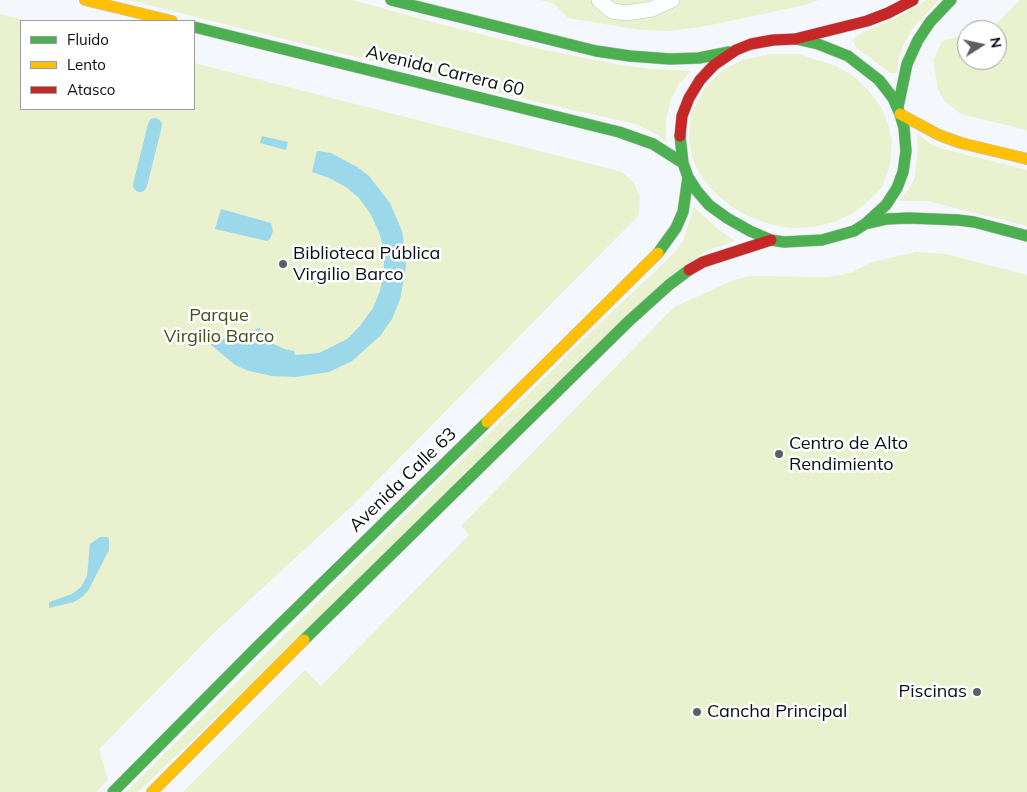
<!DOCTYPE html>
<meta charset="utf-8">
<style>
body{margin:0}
#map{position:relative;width:1027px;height:792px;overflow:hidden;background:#f4f8fc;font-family:Mulish,sans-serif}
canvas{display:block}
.legend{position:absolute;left:20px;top:20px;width:175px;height:90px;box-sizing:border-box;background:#fff;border:1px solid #9d9e9f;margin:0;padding:6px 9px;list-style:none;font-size:15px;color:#0a0d10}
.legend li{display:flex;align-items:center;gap:10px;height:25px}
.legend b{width:25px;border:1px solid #9d9e9f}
.north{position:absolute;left:957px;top:20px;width:50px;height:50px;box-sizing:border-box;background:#fff;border:1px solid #9d9e9f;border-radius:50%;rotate:80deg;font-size:14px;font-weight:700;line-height:20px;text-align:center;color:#0a0d10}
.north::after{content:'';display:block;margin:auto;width:18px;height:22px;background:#5c5f63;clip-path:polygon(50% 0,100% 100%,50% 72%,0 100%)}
</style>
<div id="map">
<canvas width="1027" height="792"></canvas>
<ul class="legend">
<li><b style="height:6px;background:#4caf50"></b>Fluido</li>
<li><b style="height:6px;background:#ffc107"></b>Lento</li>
<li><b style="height:6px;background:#c62828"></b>Atasco</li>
</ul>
<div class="north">N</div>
</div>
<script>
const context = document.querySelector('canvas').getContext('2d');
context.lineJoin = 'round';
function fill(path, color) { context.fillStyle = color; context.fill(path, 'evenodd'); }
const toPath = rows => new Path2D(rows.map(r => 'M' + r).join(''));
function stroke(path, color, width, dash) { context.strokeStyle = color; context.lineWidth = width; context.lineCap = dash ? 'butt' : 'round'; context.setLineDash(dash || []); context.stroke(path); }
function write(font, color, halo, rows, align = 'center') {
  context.font = font + ' Mulish,sans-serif'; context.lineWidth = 5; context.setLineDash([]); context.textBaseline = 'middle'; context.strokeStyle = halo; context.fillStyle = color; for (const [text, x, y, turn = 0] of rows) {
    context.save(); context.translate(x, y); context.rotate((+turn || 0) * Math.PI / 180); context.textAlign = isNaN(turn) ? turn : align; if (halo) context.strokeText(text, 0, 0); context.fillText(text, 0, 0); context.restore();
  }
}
const green = toPath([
 [129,0,352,0,440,24,540,49,621,65,651,69,691,71,679,84,671,99,666,119,666,142,658,135,635,124,494,92],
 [540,0,819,0,805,5,701,27,669,31,641,30,568,18,553,3],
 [927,0,939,0,913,28,904,44,899,58,897,73,890,73,856,47,853,41,855,37,860,34,901,15],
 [1020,0,1027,0,1027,130,961,114,944,101,938,89,933,61,942,41,967,34,967,60,997,60,997,30,979,30,995,25],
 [0,14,30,21,21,21,21,109,194,109,194,63,622,172,634,183,640,197,639,215,354,504,218,629,99,749,108,780,96,792,0,792],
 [769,54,798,54,836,66,855,77,869,91,881,107,888,123,892,141,890,166,882,187,870,200,852,214,834,222,814,227,791,228,769,224,747,216,731,206,716,194,703,179,693,161,689,138,691,114,704,89,720,72,742,60],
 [917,133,929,143,940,148,1027,170,1027,226,927,201,899,201,910,188,915,177,918,148],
 [694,207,719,230,735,241,706,251,138,792,126,792,591,332,672,255,683,241],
 [916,252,946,254,1027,275,1027,792,183,792,305,670,321,686,469,535,461,526,674,307,734,280,750,276,828,277,850,273,873,262]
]);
const water = toPath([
 [262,136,288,142,286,150,260,143],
 [317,151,331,153,357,167,369,176,390,203,402,231,405,251,406,267,400,299,392,319,380,336,352,361,329,372,295,377,272,376,249,371,235,365,209,343,260,328,263,334,272,343,284,349,294,351,295,355,319,353,347,339,360,326,373,308,380,291,384,272,384,251,379,232,370,213,359,198,346,187,329,178,312,172],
 [221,209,271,223,273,231,270,239,267,241,215,229],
 [100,537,107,537,109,539,109,550,88,591,82,597,74,602,49,608,49,602,72,594,81,587,87,576,90,544]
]);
const canal = toPath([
 [140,185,155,125]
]);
const street = toPath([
 [599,0,612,11,626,13,652,9,672,0]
]);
const fast = toPath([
 [391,0,596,51,630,56,670,59,699,58,729,52],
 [194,27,619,132,653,144,683,163],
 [898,107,907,64,918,40,930,22,951,0],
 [680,136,683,163,688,177,697,191,709,205,727,218,750,231,771,240,784,242,822,240,854,231,865,224,886,205,897,188,903,172,906,151,904,128,900,114,893,98,879,80,848,56,818,44,796,39],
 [865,224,887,219,909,218,958,220,974,222,1027,236],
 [658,253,676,228,683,212,688,177],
 [304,640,629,321,669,285,689,270],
 [113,792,256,648,487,422]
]);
const slow = toPath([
 [85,0,172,21],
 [900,114,939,135,961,143,1027,159],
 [487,422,658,253],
 [152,792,304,640]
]);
const jam = toPath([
 [799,38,867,21,888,13,913,0],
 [680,136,682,116,689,98,700,80,714,65,736,50,751,44,773,40,796,39],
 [689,270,703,262,771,240]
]);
const markers = [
 [283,264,5,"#5c5f63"],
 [779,454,5,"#5c5f63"],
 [977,692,5,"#5c5f63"],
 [697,712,5,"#5c5f63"]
];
const streetNames = [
 ["Avenida Carrera 60",445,71,14],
 ["Avenida Calle 63",403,480,-44]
];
const poiNames = [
 ["Biblioteca Pública",293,254],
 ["Virgilio Barco",293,275],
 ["Centro de Alto",789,444],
 ["Rendimiento",789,465],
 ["Piscinas",967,692,"right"],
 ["Cancha Principal",707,712]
];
const parkNames = [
 ["Parque",219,316],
 ["Virgilio Barco",219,337]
];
fill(green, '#eaf1cf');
fill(water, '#9bd8e9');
stroke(canal, '#9bd8e9', 14);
stroke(street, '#bfc2c5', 16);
stroke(fast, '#bfc2c5', 12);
stroke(slow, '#bfc2c5', 12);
stroke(jam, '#bfc2c5', 12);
stroke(street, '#fdfeff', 15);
stroke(fast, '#4caf50', 11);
stroke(slow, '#ffc107', 11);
stroke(jam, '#c62828', 11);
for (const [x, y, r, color] of markers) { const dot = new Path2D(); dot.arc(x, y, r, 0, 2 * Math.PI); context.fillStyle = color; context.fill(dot); stroke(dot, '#fff', 2); }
write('18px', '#0a0d10', '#fff', streetNames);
write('18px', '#0a0d10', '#fff', poiNames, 'left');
write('18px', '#474d1b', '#fff', parkNames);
</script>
